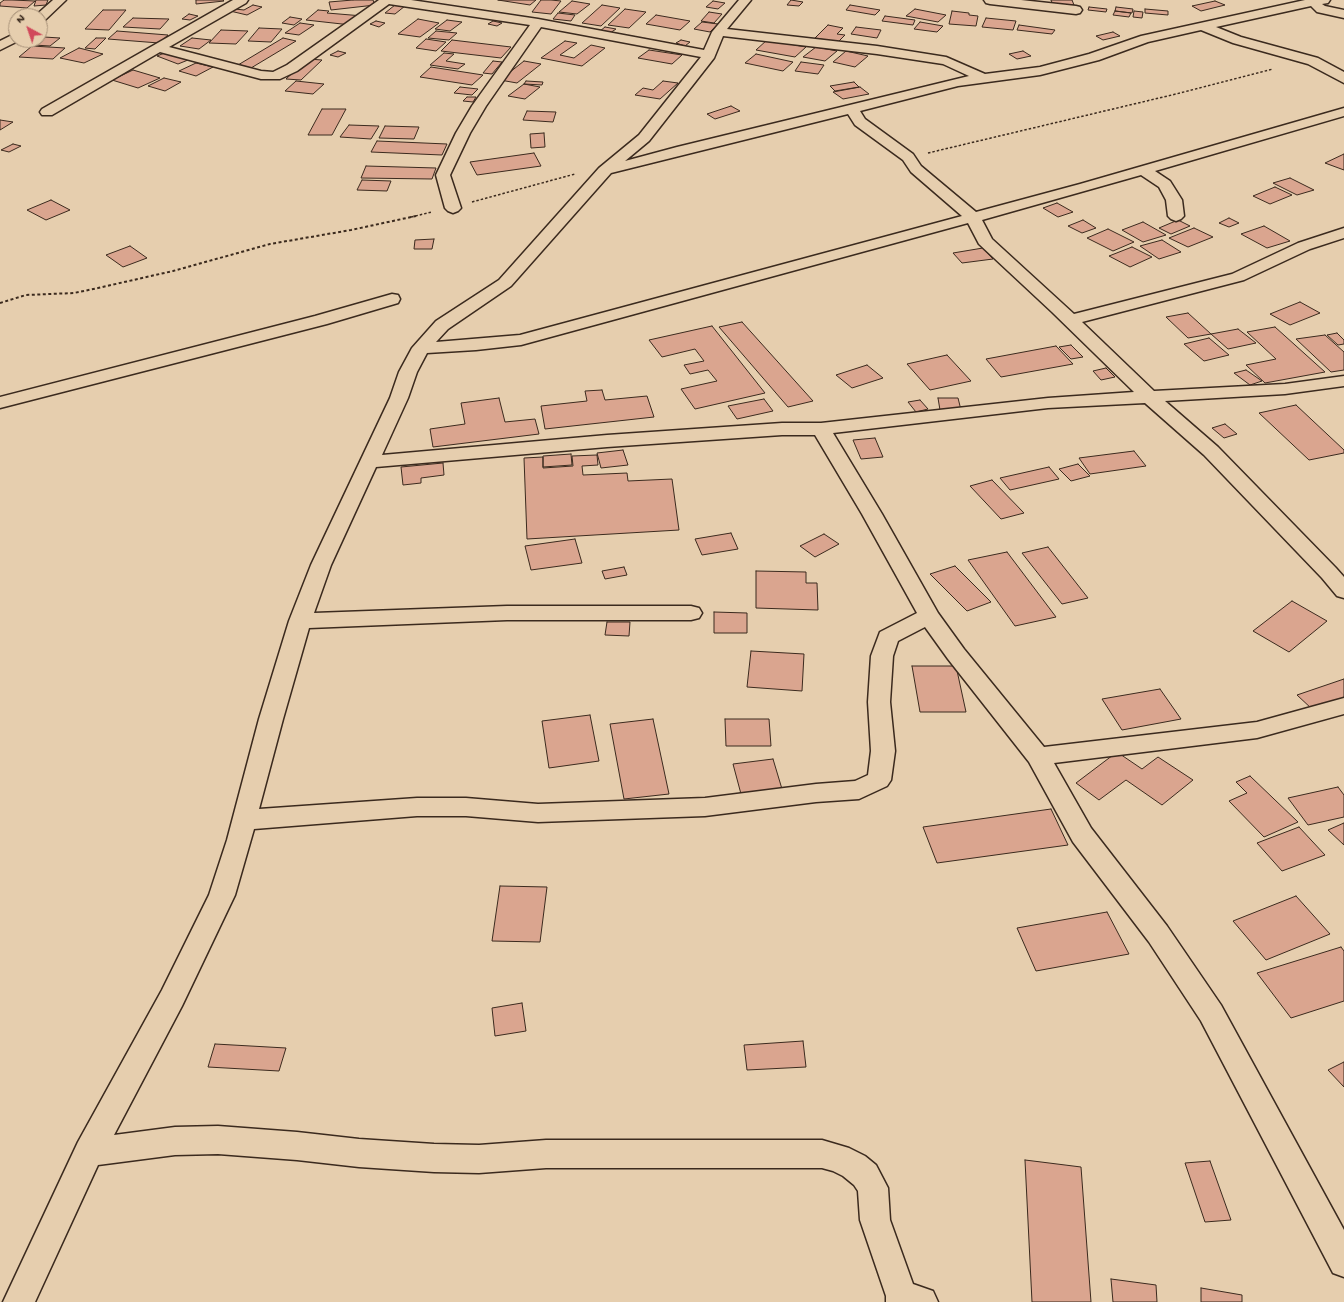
<!DOCTYPE html>
<style>
body{margin:0}
#map{position:relative;width:1344px;height:1302px;overflow:hidden;background:#e6ceae;font-family:"Gochi Hand",sans-serif}
canvas{display:block}
.north{position:absolute;left:8px;top:8px;width:40px;height:40px;box-sizing:border-box;background:#e6ceae;border:1px solid #a28c74;border-radius:50%;rotate:320deg;font-size:11px;font-weight:700;line-height:16px;text-align:center;color:#3b2a1e}
.north::after{content:'';display:block;margin:auto;width:14px;height:18px;background:#d1495b;clip-path:polygon(50% 0,100% 100%,50% 72%,0 100%)}
</style>
<div id="map">
<canvas width="1344" height="1302"></canvas>
<div class="north">N</div>
</div>
<script>
const context = document.querySelector('canvas').getContext('2d');
context.lineJoin = 'round';
function fill(path, color) { context.fillStyle = color; context.fill(path, 'evenodd'); }
const toPath = rows => new Path2D(rows.map(r => 'M' + r).join(''));
function stroke(path, color, width, dash) { context.strokeStyle = color; context.lineWidth = width; context.lineCap = dash ? 'butt' : 'round'; context.setLineDash(dash || []); context.stroke(path); }
const building = toPath([
 [4,0,12,0,35,1,27,8,0,6,0,3,4,0],
 [36,0,48,0,46,5,34,6,36,0],
 [196,0,223,0,224,1,196,4,196,0],
 [353,0,373,0,375,5,331,10,329,2,353,0],
 [498,0,536,0,530,5,498,0],
 [541,0,551,0,561,1,551,14,532,12,541,0],
 [791,0,803,2,799,6,787,5,791,0],
 [1051,0,1072,0,1074,5,1053,5,1051,0],
 [572,1,590,4,577,14,559,12,572,1],
 [713,1,725,3,718,9,706,7,713,1],
 [1215,1,1225,5,1201,11,1192,6,1215,1],
 [253,5,262,7,247,15,230,11,235,9,244,10,253,5],
 [395,5,405,6,395,14,385,13,395,5],
 [602,5,620,8,601,26,582,23,602,5],
 [850,5,880,10,875,15,846,10,850,5],
 [1089,7,1107,9,1106,12,1088,10,1089,7],
 [1116,7,1133,9,1132,13,1115,11,1116,7],
 [625,9,646,12,629,28,608,25,625,9],
 [915,9,946,15,938,22,906,16,915,9],
 [1145,9,1168,11,1168,15,1145,13,1145,9],
 [103,10,126,10,109,30,85,29,103,10],
 [318,10,329,11,327,13,363,16,351,25,306,20,318,10],
 [952,11,969,13,969,15,978,16,976,26,949,24,952,11],
 [1115,11,1131,13,1129,17,1113,15,1115,11],
 [1134,11,1143,12,1142,18,1133,17,1134,11],
 [709,12,722,14,714,23,701,21,709,12],
 [558,13,575,15,571,21,553,19,558,13],
 [189,14,198,16,190,20,182,19,189,14],
 [656,15,690,21,680,30,646,24,656,15],
 [885,16,915,20,913,25,882,21,885,16],
 [290,17,302,19,294,25,282,23,290,17],
 [133,18,169,19,160,29,123,27,133,18],
 [986,18,1016,21,1013,30,982,27,986,18],
 [418,19,439,23,420,37,398,34,418,19],
 [447,20,462,22,450,31,435,29,447,20],
 [376,21,385,23,379,27,370,24,376,21],
 [493,21,502,23,497,26,488,24,493,21],
 [702,22,718,24,710,32,694,29,702,22],
 [920,22,943,26,937,32,914,29,920,22],
 [300,23,314,25,299,35,285,33,300,23],
 [828,25,843,28,837,34,845,35,838,42,815,38,828,25],
 [1019,25,1055,30,1052,34,1017,30,1019,25],
 [605,27,616,29,610,33,600,31,605,27],
 [856,27,881,30,877,38,851,34,856,27],
 [259,28,282,29,271,42,248,41,259,28],
 [221,30,248,31,236,44,209,43,221,30],
 [117,31,168,35,159,43,108,39,117,31],
 [436,31,457,33,449,40,428,38,436,31],
 [1113,32,1120,36,1103,40,1096,36,1113,32],
 [44,37,60,38,50,46,34,45,44,37],
 [96,38,106,38,95,49,85,48,96,38],
 [192,38,211,40,199,49,180,46,192,38],
 [283,38,296,41,251,68,238,65,283,38],
 [426,39,446,42,436,51,416,48,426,39],
 [452,40,511,47,501,58,441,51,452,40],
 [681,40,690,42,685,46,676,43,681,40],
 [767,40,806,47,795,57,756,50,767,40],
 [565,41,577,43,560,55,574,58,591,45,605,48,582,66,541,58,565,41],
 [32,46,65,48,53,59,19,57,32,46],
 [816,47,837,51,825,61,803,57,816,47],
 [79,48,103,54,84,63,60,58,79,48],
 [649,50,682,55,672,64,638,58,649,50],
 [338,51,346,53,338,57,330,55,338,51],
 [846,51,868,56,855,67,833,62,846,51],
 [1023,51,1031,56,1017,59,1009,54,1023,51],
 [167,52,188,60,178,64,157,56,167,52],
 [444,53,454,54,446,61,465,64,458,69,430,65,444,53],
 [756,54,793,62,783,71,745,63,756,54],
 [308,59,322,60,301,80,286,79,308,59],
 [493,61,502,62,492,74,483,73,493,61],
 [524,61,541,64,517,83,500,80,524,61],
 [801,62,824,65,818,74,795,71,801,62],
 [196,63,213,67,196,76,179,71,196,63],
 [431,67,483,75,472,85,420,77,431,67],
 [133,70,160,78,138,88,112,80,133,70],
 [164,78,181,82,165,91,148,86,164,78],
 [296,81,324,84,313,94,285,91,296,81],
 [526,81,543,82,542,85,524,84,526,81],
 [663,81,678,83,660,99,635,95,643,88,653,90,663,81],
 [854,82,859,87,835,91,830,86,854,82],
 [524,84,540,87,525,99,508,96,524,84],
 [460,87,478,89,472,95,454,93,460,87],
 [860,87,869,94,843,99,833,92,860,87],
 [467,97,476,97,473,102,463,101,467,97],
 [731,106,740,111,715,119,707,114,731,106],
 [322,109,346,109,332,135,308,135,322,109],
 [527,111,556,112,553,122,523,120,527,111],
 [0,120,13,122,0,130,0,120],
 [349,125,379,126,371,139,340,137,349,125],
 [385,126,419,127,414,139,379,138,385,126],
 [544,133,545,147,531,148,530,134,544,133],
 [377,141,447,144,442,155,371,152,377,141],
 [13,144,21,146,9,152,1,150,13,144],
 [534,153,541,166,477,175,470,162,534,153],
 [1344,154,1344,170,1325,163,1344,154],
 [366,166,436,168,432,179,361,178,366,166],
 [1290,178,1314,190,1297,195,1273,183,1290,178],
 [362,180,391,181,387,191,357,190,362,180],
 [1275,187,1292,195,1270,204,1253,196,1275,187],
 [51,200,70,210,46,220,27,210,51,200],
 [1057,203,1073,212,1058,217,1043,208,1057,203],
 [1229,218,1239,223,1229,227,1219,223,1229,218],
 [1083,220,1096,228,1082,233,1068,226,1083,220],
 [1178,220,1190,226,1171,234,1159,228,1178,220],
 [1143,222,1166,235,1143,242,1122,230,1143,222],
 [1264,226,1290,241,1267,248,1241,234,1264,226],
 [1194,228,1213,237,1188,247,1169,238,1194,228],
 [1108,229,1134,242,1113,251,1087,238,1108,229],
 [434,239,432,249,414,249,415,240,434,239],
 [1162,240,1181,252,1159,259,1140,246,1162,240],
 [130,246,147,258,123,267,106,255,130,246],
 [1132,247,1152,257,1130,267,1109,256,1132,247],
 [983,248,993,259,962,263,953,253,983,248],
 [1300,302,1320,313,1290,325,1270,314,1300,302],
 [1188,313,1211,334,1188,338,1166,317,1188,313],
 [742,322,813,401,788,407,719,327,742,322],
 [712,326,765,393,695,409,681,389,717,381,708,370,690,374,684,365,704,361,695,349,662,357,649,340,712,326],
 [1275,327,1325,372,1265,383,1246,365,1276,359,1247,332,1275,327],
 [1238,329,1256,343,1228,349,1211,334,1238,329],
 [1337,333,1344,340,1344,344,1338,345,1327,335,1337,333],
 [1325,335,1344,352,1344,370,1331,372,1296,339,1325,335],
 [1209,338,1229,355,1204,361,1184,344,1209,338],
 [1071,345,1083,357,1071,359,1059,347,1071,345],
 [1056,346,1073,364,1001,377,986,359,1056,346],
 [947,355,971,381,930,390,907,364,947,355],
 [867,365,883,378,852,388,836,375,867,365],
 [1106,368,1115,377,1101,380,1093,371,1106,368],
 [1246,370,1262,381,1250,385,1234,373,1246,370],
 [602,390,605,400,647,396,654,417,545,429,541,406,587,401,585,391,602,390],
 [499,398,505,422,535,419,539,434,433,447,430,429,465,424,461,403,499,398],
 [938,398,958,398,961,410,940,410,938,398],
 [764,399,773,411,737,419,728,406,764,399],
 [920,400,928,409,916,412,908,402,920,400],
 [1296,405,1344,450,1344,453,1309,460,1259,413,1296,405],
 [1225,424,1237,434,1224,438,1212,428,1225,424],
 [875,438,883,457,861,459,853,440,875,438],
 [623,450,628,465,601,468,597,453,623,450],
 [1134,451,1146,466,1090,474,1079,458,1134,451],
 [571,454,572,465,543,467,543,456,571,454],
 [597,455,598,465,582,466,583,475,627,473,628,481,672,479,679,530,527,539,524,458,543,457,543,468,573,466,572,456,597,455],
 [443,463,444,475,421,478,421,483,403,485,401,467,443,463],
 [1078,464,1090,476,1071,481,1059,469,1078,464],
 [1049,467,1059,479,1010,490,1000,478,1049,467],
 [992,480,1024,513,1001,519,970,486,992,480],
 [731,533,738,549,702,555,695,539,731,533],
 [824,534,839,544,815,557,800,546,824,534],
 [575,539,582,563,531,570,525,546,575,539],
 [1048,547,1088,598,1062,604,1022,553,1048,547],
 [1007,552,1056,617,1015,626,968,560,1007,552],
 [955,566,991,602,967,611,930,574,955,566],
 [624,567,627,575,605,579,602,571,624,567],
 [756,571,806,572,806,583,817,583,818,610,756,608,756,571],
 [1292,601,1327,621,1289,652,1253,631,1292,601],
 [714,612,747,613,747,633,714,633,714,612],
 [607,622,630,622,629,636,605,635,607,622],
 [751,651,804,654,802,691,747,687,751,651],
 [912,666,956,666,966,712,920,712,912,666],
 [1344,679,1344,698,1312,709,1297,695,1344,679],
 [1160,689,1181,719,1122,730,1102,699,1160,689],
 [590,715,599,761,549,768,542,721,590,715],
 [653,719,669,794,624,799,610,724,653,719],
 [725,719,769,719,771,746,726,746,725,719],
 [1117,752,1142,769,1158,757,1193,780,1162,805,1126,780,1099,800,1076,783,1117,752],
 [773,759,782,789,741,794,733,764,773,759],
 [1250,776,1298,822,1264,837,1229,801,1247,793,1236,782,1250,776],
 [1338,787,1344,795,1344,817,1308,825,1288,798,1338,787],
 [1051,809,1068,845,937,863,923,827,1051,809],
 [1344,823,1344,845,1328,830,1344,823],
 [1299,827,1325,855,1282,871,1257,843,1299,827],
 [500,886,547,887,540,942,492,941,500,886],
 [1296,896,1330,934,1266,960,1233,921,1296,896],
 [1107,912,1129,954,1036,971,1017,928,1107,912],
 [1341,947,1344,951,1344,1001,1291,1018,1257,973,1341,947],
 [522,1003,526,1031,495,1036,492,1008,522,1003],
 [803,1041,806,1067,747,1070,744,1045,803,1041],
 [215,1044,286,1048,279,1071,208,1067,215,1044],
 [1344,1062,1344,1087,1328,1070,1344,1062],
 [1025,1160,1081,1167,1091,1302,1032,1302,1025,1160],
 [1210,1161,1231,1220,1205,1222,1185,1163,1210,1161],
 [1111,1279,1156,1285,1157,1302,1113,1302,1111,1279],
 [1201,1288,1242,1295,1242,1302,1201,1302,1201,1288]
]);
const pathFar1 = toPath([
 [928,153,1176,94,1273,69],
 [472,202,575,174],
 [411,217,432,212]
]);
const path = toPath([
 [0,303,26,295,74,293,98,288,173,271,270,244,351,230,416,216]
]);
const minor = toPath([
 [53,0,66,0,44,21,40,22,40,16,35,16,53,0],
 [233,0,248,0,246,3,169,47,261,71,273,72,287,65,379,0,411,0,538,19,704,50,712,32,739,0,751,0,727,29,877,46,946,57,985,74,1040,67,1089,54,1141,36,1305,0,1330,0,1328,3,1322,4,1325,6,1344,10,1344,18,1317,12,1311,6,1216,27,1241,37,1318,58,1344,72,1344,83,1308,64,1233,43,1201,30,1148,42,1099,60,1040,75,958,86,860,111,865,119,913,154,921,166,976,212,1080,184,1344,108,1344,116,1155,171,1170,181,1182,200,1184,216,1181,219,1176,221,1171,219,1168,216,1166,200,1159,187,1141,175,982,220,992,239,1074,314,1232,274,1298,243,1344,228,1344,238,1310,249,1244,280,1082,322,1154,391,1285,384,1344,376,1344,386,1285,394,1165,401,1218,447,1336,568,1344,577,1344,598,1337,596,1322,578,1204,455,1145,403,1048,408,833,433,882,514,938,613,964,649,1044,747,1257,722,1344,698,1344,714,1257,738,1054,763,1091,828,1167,926,1221,1005,1344,1230,1344,1277,1333,1273,1201,1021,1149,942,1073,842,1029,762,948,659,925,627,898,641,893,656,890,702,895,751,891,780,887,786,859,799,816,802,705,816,538,822,466,816,417,816,254,829,235,895,182,1006,114,1135,175,1127,218,1126,297,1132,359,1139,434,1144,479,1145,546,1140,822,1140,849,1148,865,1156,876,1165,888,1188,890,1220,913,1284,933,1291,938,1302,886,1302,886,1296,860,1220,858,1191,854,1185,843,1176,833,1171,822,1168,546,1168,479,1173,434,1172,359,1167,297,1160,218,1154,175,1155,98,1165,35,1302,3,1302,78,1142,162,990,209,895,227,840,259,719,289,621,311,565,390,398,399,372,412,348,436,321,499,280,599,168,639,135,701,57,541,27,486,106,470,133,450,175,461,208,458,211,453,213,448,211,445,208,436,175,456,133,472,106,530,25,389,4,297,71,280,79,261,79,160,52,52,115,42,115,40,112,42,109,233,0],
 [723,36,877,54,943,64,969,76,677,147,625,161,649,141,714,58,723,36],
 [848,114,855,125,903,160,911,172,962,216,520,335,436,342,448,329,511,286,611,173,848,114],
 [968,223,979,244,1052,312,1134,392,1048,398,821,423,782,423,607,435,382,455,408,398,417,372,427,353,476,350,521,345,968,223],
 [782,435,815,435,862,514,917,613,880,632,871,656,868,702,871,751,868,775,855,781,816,784,705,798,538,804,466,798,417,798,259,809,283,719,309,628,507,620,691,620,699,618,702,613,699,608,691,606,507,606,314,613,331,565,376,467,607,447,782,435],
 [984,0,1021,0,1076,6,1080,7,1082,10,1080,13,1076,14,990,4,986,3,984,0],
 [16,33,16,40,20,40,0,50,0,41,16,33],
 [392,294,398,295,400,299,398,303,327,324,0,408,0,397,315,316,392,294]
]);
fill(building, '#daa58f');
stroke(building, '#3b2a1e', 1);
stroke(minor, '#3b2a1e', 3);
stroke(pathFar1, '#3b2a1e', 1.5, [2.5, 2]);
stroke(path, '#3b2a1e', 2, [3, 2.5]);
fill(minor, '#e6ceae');
</script>
